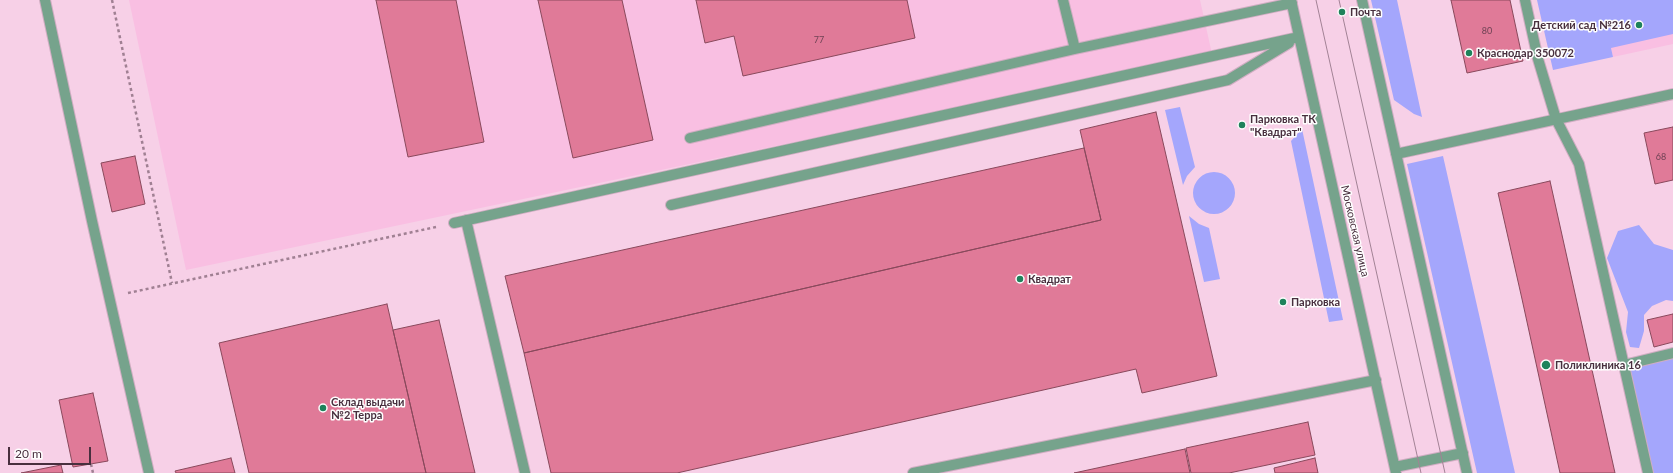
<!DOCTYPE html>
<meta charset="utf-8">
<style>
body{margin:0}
#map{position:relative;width:1673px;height:473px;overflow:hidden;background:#f7d0e7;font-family:Lato,sans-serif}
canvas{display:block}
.scale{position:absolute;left:8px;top:447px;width:83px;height:18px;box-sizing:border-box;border:2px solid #482f3e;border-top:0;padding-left:5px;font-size:12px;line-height:14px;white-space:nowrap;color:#482f3e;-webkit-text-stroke:3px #fefefe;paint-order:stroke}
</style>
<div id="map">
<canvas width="1673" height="473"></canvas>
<div class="scale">20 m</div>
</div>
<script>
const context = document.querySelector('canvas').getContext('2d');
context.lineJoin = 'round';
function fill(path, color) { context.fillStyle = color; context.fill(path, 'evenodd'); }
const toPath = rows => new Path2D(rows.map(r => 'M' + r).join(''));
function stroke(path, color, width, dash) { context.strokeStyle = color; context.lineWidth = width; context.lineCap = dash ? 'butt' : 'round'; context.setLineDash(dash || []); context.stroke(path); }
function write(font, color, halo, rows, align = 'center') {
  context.font = font + ' Lato,sans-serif'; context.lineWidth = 3; context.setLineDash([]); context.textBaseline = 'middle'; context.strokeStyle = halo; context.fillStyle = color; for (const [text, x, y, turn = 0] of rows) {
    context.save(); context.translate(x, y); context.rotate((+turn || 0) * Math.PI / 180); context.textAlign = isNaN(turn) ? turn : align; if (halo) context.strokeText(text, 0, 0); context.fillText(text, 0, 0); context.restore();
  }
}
const built = toPath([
 [129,0,1200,0,1212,54,186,270],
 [1600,0,1673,0,1673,44,1613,57]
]);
const green = toPath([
 [1371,0,1397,0,1422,117,1414,114,1394,100],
 [1537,0,1673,0,1673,34,1611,48,1613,57,1553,70],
 [1180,107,1195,167,1187,176,1183,185,1165,110],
 [1302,129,1343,320,1329,322,1291,141],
 [1443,156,1515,473,1477,473,1407,164],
 '1193 193a21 21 0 1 1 42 0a21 21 0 1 1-42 0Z',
 [1189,216,1199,224,1209,228,1220,279,1204,282],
 [1639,225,1654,244,1673,250,1673,301,1666,300,1652,306,1644,315,1644,331,1639,348,1630,347,1626,332,1628,312,1607,258,1618,231],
 [1673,353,1673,473,1648,473,1624,365]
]);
const building = toPath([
 [376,0,456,0,484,142,408,157,376,0],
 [538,0,622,0,653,140,573,158,538,0],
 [696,0,907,0,915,38,743,76,734,36,705,43,696,0],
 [1451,0,1510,0,1523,61,1467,73,1451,0],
 [1156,112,1217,376,1142,393,1136,369,677,473,551,473,524,353,1101,220,1080,130,1156,112],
 [1673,127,1673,180,1655,184,1644,133,1673,127],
 [1084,148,1101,220,524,353,505,276,1084,148],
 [135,156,145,204,112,212,101,163,135,156],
 [1550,181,1582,325,1615,473,1560,473,1522,299,1498,193,1550,181],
 [387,304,426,473,249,473,219,343,387,304],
 [1673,314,1673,342,1654,347,1647,320,1673,314],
 [439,320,475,473,426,473,393,330,439,320],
 [93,393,108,461,73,467,59,400,93,393],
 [1308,422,1315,455,1229,473,1191,473,1186,448,1308,422],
 [1185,449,1190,473,1074,473,1185,449],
 [231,458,235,473,176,473,175,471,231,458],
 [1315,458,1318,473,1275,473,1274,468,1315,458],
 [61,465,63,473,21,473,61,465]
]);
const path = toPath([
 [112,0,172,283],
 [128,293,436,227],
 [91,464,93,473]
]);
const minor = toPath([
 [45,0,92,221,149,473],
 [1063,0,1075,49],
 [1291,0,1396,473],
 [1362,0,1467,473],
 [1525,0,1538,59,1556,119,1579,164,1648,473],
 [690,138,1075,49,1292,3],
 [1396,154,1673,94],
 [671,205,1228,80,1289,43],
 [466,220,525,473],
 [454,223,1299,37],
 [1624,365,1673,353],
 [1395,467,1463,453],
 [913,473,1376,380]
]);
const tram = toPath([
 [1316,0,1421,473],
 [1339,0,1445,473]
]);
const markers = [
 [1342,12,4,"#1e825b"],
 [1639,25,4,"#1e825b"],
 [1469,53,4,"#1e825b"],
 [1242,125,4,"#1e825b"],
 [1020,279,4,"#1e825b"],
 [1283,302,4,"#1e825b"],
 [1546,365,5,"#1e825b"],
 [323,408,4,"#1e825b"]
];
const numberNames = [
 ["80",1487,31],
 ["77",819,40],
 ["68",1661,157]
];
const poiNames = [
 ["Почта",1350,12],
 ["Детский сад №216",1631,25,"right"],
 ["Краснодар 350072",1477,53],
 ["Парковка ТК",1250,119],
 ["\"Квадрат\"",1250,132],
 ["Квадрат",1028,279],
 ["Парковка",1291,302],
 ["Поликлиника 16",1555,365],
 ["Склад выдачи",331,402],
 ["№2 Терра",331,415]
];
const streetNames = [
 ["Московская улица",1355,231,77]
];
fill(built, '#f9bfe2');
fill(green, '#a4a6fc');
fill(building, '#e07a98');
stroke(building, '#89495c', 1);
stroke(minor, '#d0adc2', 12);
stroke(path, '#a08093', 2.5, [3, 3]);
stroke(minor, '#76a38c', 10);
stroke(tram, '#a28295', 1);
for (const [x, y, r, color] of markers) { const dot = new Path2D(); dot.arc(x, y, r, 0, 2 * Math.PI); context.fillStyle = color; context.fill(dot); stroke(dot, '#fefefe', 1.5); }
write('9px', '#6e4254', null, numberNames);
write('bold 11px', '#482f3e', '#fefefe', poiNames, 'left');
write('11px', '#482f3e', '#fefefe', streetNames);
</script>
